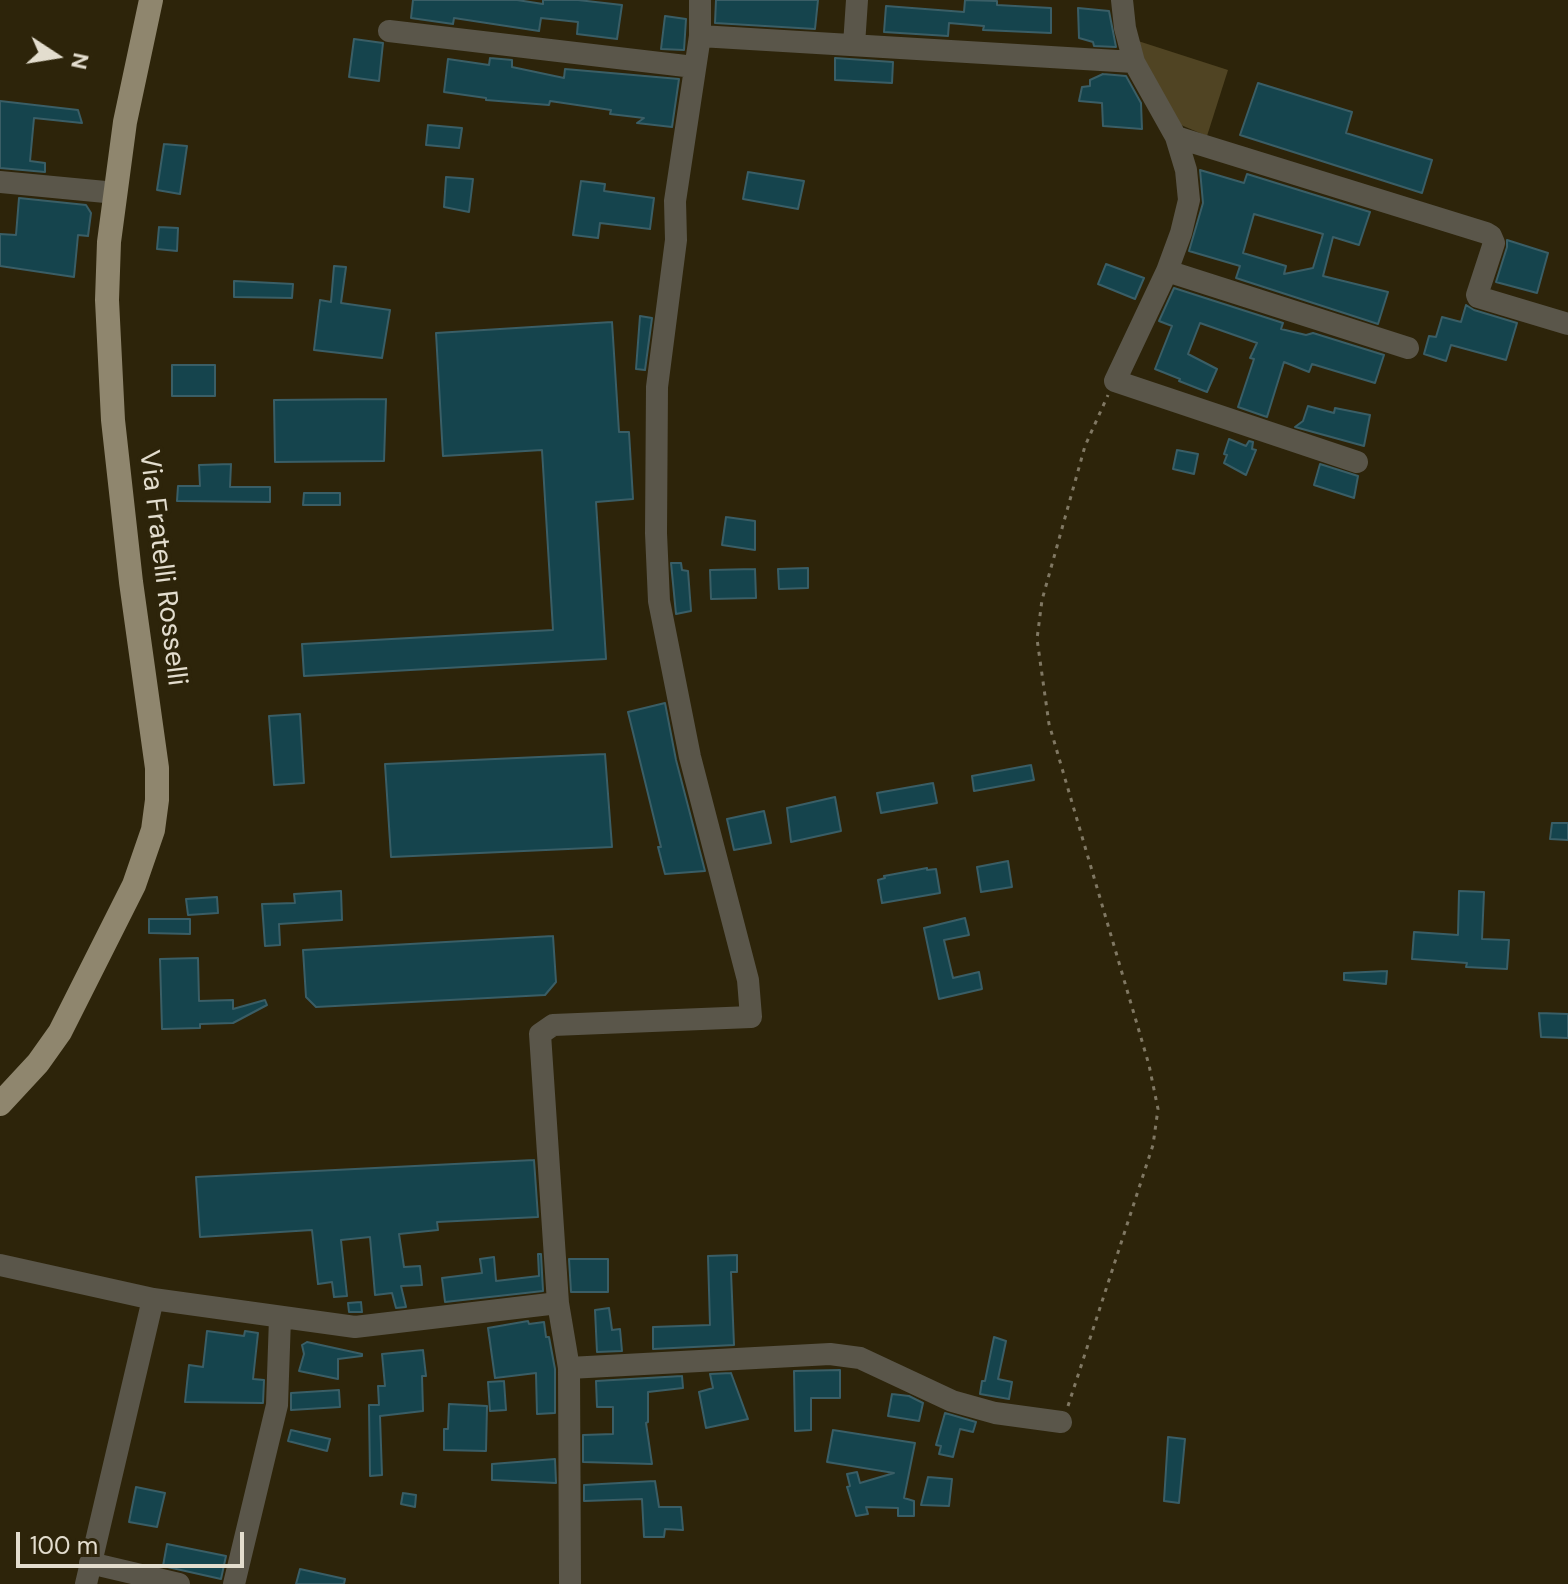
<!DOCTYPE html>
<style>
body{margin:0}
#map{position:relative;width:1568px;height:1584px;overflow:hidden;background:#2d240a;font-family:"DM Sans",sans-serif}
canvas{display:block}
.north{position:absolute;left:16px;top:16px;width:80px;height:80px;-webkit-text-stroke:6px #2d240a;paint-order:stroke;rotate:102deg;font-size:22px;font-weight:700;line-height:32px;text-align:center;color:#e3ddce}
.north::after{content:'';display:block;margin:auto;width:28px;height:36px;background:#e3ddce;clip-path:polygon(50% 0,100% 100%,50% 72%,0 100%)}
.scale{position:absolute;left:16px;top:1532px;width:228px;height:36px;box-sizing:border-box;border:4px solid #e3ddce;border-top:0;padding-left:10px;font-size:24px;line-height:28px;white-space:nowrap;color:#e3ddce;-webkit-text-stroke:6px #2d240a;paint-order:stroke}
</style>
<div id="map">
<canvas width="1568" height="1584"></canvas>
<div class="north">N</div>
<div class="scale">100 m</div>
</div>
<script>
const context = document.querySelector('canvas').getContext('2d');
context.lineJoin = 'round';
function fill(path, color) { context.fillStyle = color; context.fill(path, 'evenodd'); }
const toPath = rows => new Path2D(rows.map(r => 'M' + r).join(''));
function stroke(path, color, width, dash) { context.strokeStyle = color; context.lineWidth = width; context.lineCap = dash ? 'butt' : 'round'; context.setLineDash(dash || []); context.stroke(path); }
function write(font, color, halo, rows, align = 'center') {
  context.font = font + ' "DM Sans",sans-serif'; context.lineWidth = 8; context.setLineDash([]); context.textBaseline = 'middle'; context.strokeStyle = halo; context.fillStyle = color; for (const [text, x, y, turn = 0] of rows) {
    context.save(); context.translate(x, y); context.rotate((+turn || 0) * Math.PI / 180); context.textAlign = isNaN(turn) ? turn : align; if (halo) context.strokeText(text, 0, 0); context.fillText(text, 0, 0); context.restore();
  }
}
const green = toPath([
 [1135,40,1228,70,1207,136,1181,125,1159,95]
]);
const building = toPath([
 [413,0,517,0,543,4,543,0,578,0,622,5,617,39,577,34,578,22,541,18,539,31,454,18,453,24,411,18,413,0],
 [716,0,818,0,815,29,715,23,716,0],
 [965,0,997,1,997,5,1051,8,1051,33,983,30,984,26,949,23,948,36,884,32,886,6,964,12,965,0],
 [1078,8,1109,11,1116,47,1094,46,1093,42,1079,38,1078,8],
 [665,16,686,19,684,50,661,49,665,16],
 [354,39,383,43,379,81,349,77,354,39],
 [490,58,512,60,512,67,564,78,565,69,679,79,672,127,637,123,644,118,610,114,611,110,550,101,549,105,486,100,486,98,444,92,448,59,489,65,490,58],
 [835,58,893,62,892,83,835,80,835,58],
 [1103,74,1126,76,1141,103,1142,129,1103,126,1102,103,1079,101,1082,87,1090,86,1090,80,1103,74],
 [1258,83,1352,112,1346,133,1432,160,1422,193,1240,135,1258,83],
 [0,101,78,110,82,123,34,118,30,161,45,163,45,172,0,168,0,101],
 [428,125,462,128,459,148,426,145,428,125],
 [164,144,187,146,180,194,157,190,164,144],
 [1200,170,1244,183,1247,174,1370,212,1359,245,1333,237,1323,276,1388,292,1378,324,1236,278,1240,266,1189,251,1203,203,1200,170],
 [1254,214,1323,234,1313,268,1284,274,1286,266,1243,253,1254,214],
 [748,172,804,181,798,209,743,199,748,172],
 [446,177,473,179,469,212,444,207,446,177],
 [581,181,605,184,604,191,654,198,650,229,600,223,598,238,573,235,581,181],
 [19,198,86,205,91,213,88,236,78,235,74,277,0,266,0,234,16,235,19,198],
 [159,227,178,228,177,251,157,249,159,227],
 [1507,240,1548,253,1537,293,1496,282,1507,247,1507,240],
 [1106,264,1144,278,1135,299,1098,284,1106,264],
 [334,266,346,267,341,303,390,310,382,358,314,350,320,300,331,302,334,266],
 [234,281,293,284,292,298,234,297,234,281],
 [1174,288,1283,323,1281,329,1306,335,1313,333,1384,355,1375,383,1312,364,1309,372,1284,362,1267,417,1238,407,1254,359,1250,358,1257,343,1200,323,1188,354,1217,369,1207,392,1179,381,1180,379,1155,369,1172,326,1159,321,1174,288],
 [1466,305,1474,310,1517,323,1506,360,1451,345,1446,361,1424,354,1429,336,1436,337,1442,317,1461,322,1466,305],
 [640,316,652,318,645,370,636,369,640,316],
 [612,322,619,432,629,432,633,499,596,502,606,659,304,676,302,644,553,630,542,450,443,456,436,333,612,322],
 [172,365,215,365,215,396,172,396,172,365],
 [386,399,384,461,275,462,274,400,386,399],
 [1308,406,1334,413,1335,408,1370,415,1364,446,1295,427,1303,421,1308,406],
 [1229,439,1246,446,1249,441,1253,442,1252,449,1256,450,1246,475,1224,463,1227,455,1224,454,1229,439],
 [1177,450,1198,454,1194,474,1173,469,1177,450],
 [231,464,230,487,270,487,270,502,177,501,178,486,200,486,199,465,231,464],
 [1320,464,1358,476,1354,498,1314,485,1320,464],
 [304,493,340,493,340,505,303,505,304,493],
 [726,517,755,521,755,550,722,545,726,517],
 [671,563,681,563,682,570,688,571,691,611,676,614,671,563],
 [808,568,808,588,779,589,778,569,808,568],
 [755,569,756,598,711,599,710,570,755,569],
 [665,703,676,760,705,871,665,874,658,847,661,847,628,712,665,703],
 [300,714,304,783,274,785,269,716,300,714],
 [605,754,612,847,391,857,385,764,605,754],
 [1031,765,1034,780,974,791,972,776,1031,765],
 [933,783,937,803,881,813,877,793,933,783],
 [835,797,841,831,791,842,787,808,835,797],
 [764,811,771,843,734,850,727,819,764,811],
 [1552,823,1568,823,1568,840,1550,839,1552,823],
 [1008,861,1012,887,981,892,977,867,1008,861],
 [927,868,927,870,936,869,940,893,882,903,878,880,885,878,884,876,927,868],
 [341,891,342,920,279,924,280,945,265,946,262,904,295,903,294,894,341,891],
 [1459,891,1484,892,1482,939,1509,940,1507,969,1466,967,1467,963,1412,959,1414,932,1458,935,1459,891],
 [217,897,218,913,188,915,186,899,217,897],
 [965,918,969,935,944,940,953,978,979,972,982,989,939,999,924,928,965,918],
 [149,919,190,919,190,934,149,933,149,919],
 [553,936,556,982,545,995,316,1007,306,997,303,950,553,936],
 [198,958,199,1001,233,1000,233,1009,265,1000,267,1005,233,1023,200,1024,200,1028,162,1029,160,959,198,958],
 [1387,971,1386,984,1344,980,1344,973,1387,971],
 [1539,1013,1568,1014,1568,1038,1541,1037,1539,1013],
 [534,1160,538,1217,437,1222,438,1230,399,1234,404,1267,420,1266,422,1285,401,1286,406,1307,396,1308,392,1293,375,1295,370,1237,341,1240,347,1296,334,1297,332,1282,318,1284,312,1230,200,1237,196,1177,534,1160],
 [538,1254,541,1254,543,1291,445,1302,442,1278,482,1273,480,1259,494,1257,496,1281,539,1276,538,1254],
 [737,1255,737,1272,731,1272,734,1345,653,1349,653,1327,710,1325,708,1256,737,1255],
 [569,1259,608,1259,608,1292,571,1292,569,1259],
 [361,1302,362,1312,349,1312,348,1303,361,1302],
 [609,1308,612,1330,620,1329,622,1351,597,1352,595,1310,609,1308],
 [528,1321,529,1324,544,1322,546,1337,549,1337,555,1369,555,1413,537,1414,536,1373,495,1378,488,1328,528,1321],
 [207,1331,244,1336,245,1331,258,1333,253,1379,264,1380,263,1403,185,1402,189,1365,203,1367,207,1331],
 [994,1337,1006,1341,998,1379,1012,1382,1009,1399,980,1394,982,1381,985,1381,994,1337],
 [307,1342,362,1354,362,1356,338,1359,338,1379,299,1371,304,1354,302,1345,307,1342],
 [423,1350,426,1376,422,1376,423,1411,380,1416,382,1475,370,1476,369,1405,379,1405,378,1386,385,1386,382,1354,423,1350],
 [840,1370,840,1398,811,1398,811,1430,795,1431,794,1371,840,1370],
 [731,1373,748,1419,706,1428,699,1392,713,1388,710,1374,731,1373],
 [682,1376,683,1388,648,1392,648,1422,646,1423,652,1464,583,1462,583,1435,613,1434,613,1407,597,1407,596,1381,682,1376],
 [504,1381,506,1410,490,1411,488,1382,504,1381],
 [339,1390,340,1407,291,1410,291,1393,339,1390],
 [892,1394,909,1396,923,1403,919,1421,888,1416,892,1394],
 [449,1404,487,1406,486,1451,444,1450,444,1429,448,1429,449,1404],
 [945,1413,976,1422,973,1432,960,1429,953,1457,939,1454,941,1446,936,1445,945,1413],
 [291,1430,330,1439,327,1451,288,1441,291,1430],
 [833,1430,915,1443,904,1498,914,1501,914,1516,898,1516,898,1508,866,1507,868,1514,856,1516,847,1487,850,1486,847,1474,857,1472,860,1483,894,1473,827,1462,833,1430],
 [1168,1437,1185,1439,1179,1503,1164,1501,1168,1437],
 [555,1459,556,1483,492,1480,492,1464,555,1459],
 [928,1477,952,1479,949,1506,921,1505,928,1477],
 [655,1481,659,1507,681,1507,683,1530,665,1529,664,1537,644,1537,642,1499,584,1501,584,1485,655,1481],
 [136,1487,165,1493,157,1527,129,1522,136,1487],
 [403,1493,416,1495,415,1507,401,1504,403,1493],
 [167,1544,226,1556,221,1579,163,1566,167,1544],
 [300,1569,345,1579,344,1584,296,1584,300,1569]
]);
const path = toPath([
 [1068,1406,1153,1145,1158,1109,1149,1065,1049,724,1037,639,1042,600,1085,446,1108,395]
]);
const minor = toPath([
 [1122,0,1125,28,1134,62,1176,137,1186,170,1189,200,1181,233,1167,271,1115,381,1357,462],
 [389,31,694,67],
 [700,36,1134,62],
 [854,45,857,0],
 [1176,137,1486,233,1491,236,1494,243,1477,295,1478,297,1568,324],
 [0,182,116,193],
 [1167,271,1408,348],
 [0,1265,153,1299,355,1327,558,1303],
 [569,1368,830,1354,860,1358,952,1401,995,1413,1061,1422],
 [90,1563,179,1584],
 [86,1584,153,1299],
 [234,1584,277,1405,280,1318],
 [570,1584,569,1368,558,1303,540,1034,553,1025,751,1017,748,980,690,757,659,601,656,533,657,387,676,240,675,201,700,36,700,0]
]);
const major = toPath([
 [0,1104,38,1063,60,1032,134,885,153,830,157,800,157,768,131,582,113,420,107,300,109,242,125,122,151,0]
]);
const streetNames = [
 ["Via Fratelli Rosselli",162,568,83]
];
fill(green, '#504423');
fill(building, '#15444d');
stroke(building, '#3a5e66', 2);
stroke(path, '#807863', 3, [4, 6]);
stroke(minor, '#5a564a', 22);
stroke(major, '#8f866e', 24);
write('28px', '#e3ddce', '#2d240a', streetNames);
</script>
